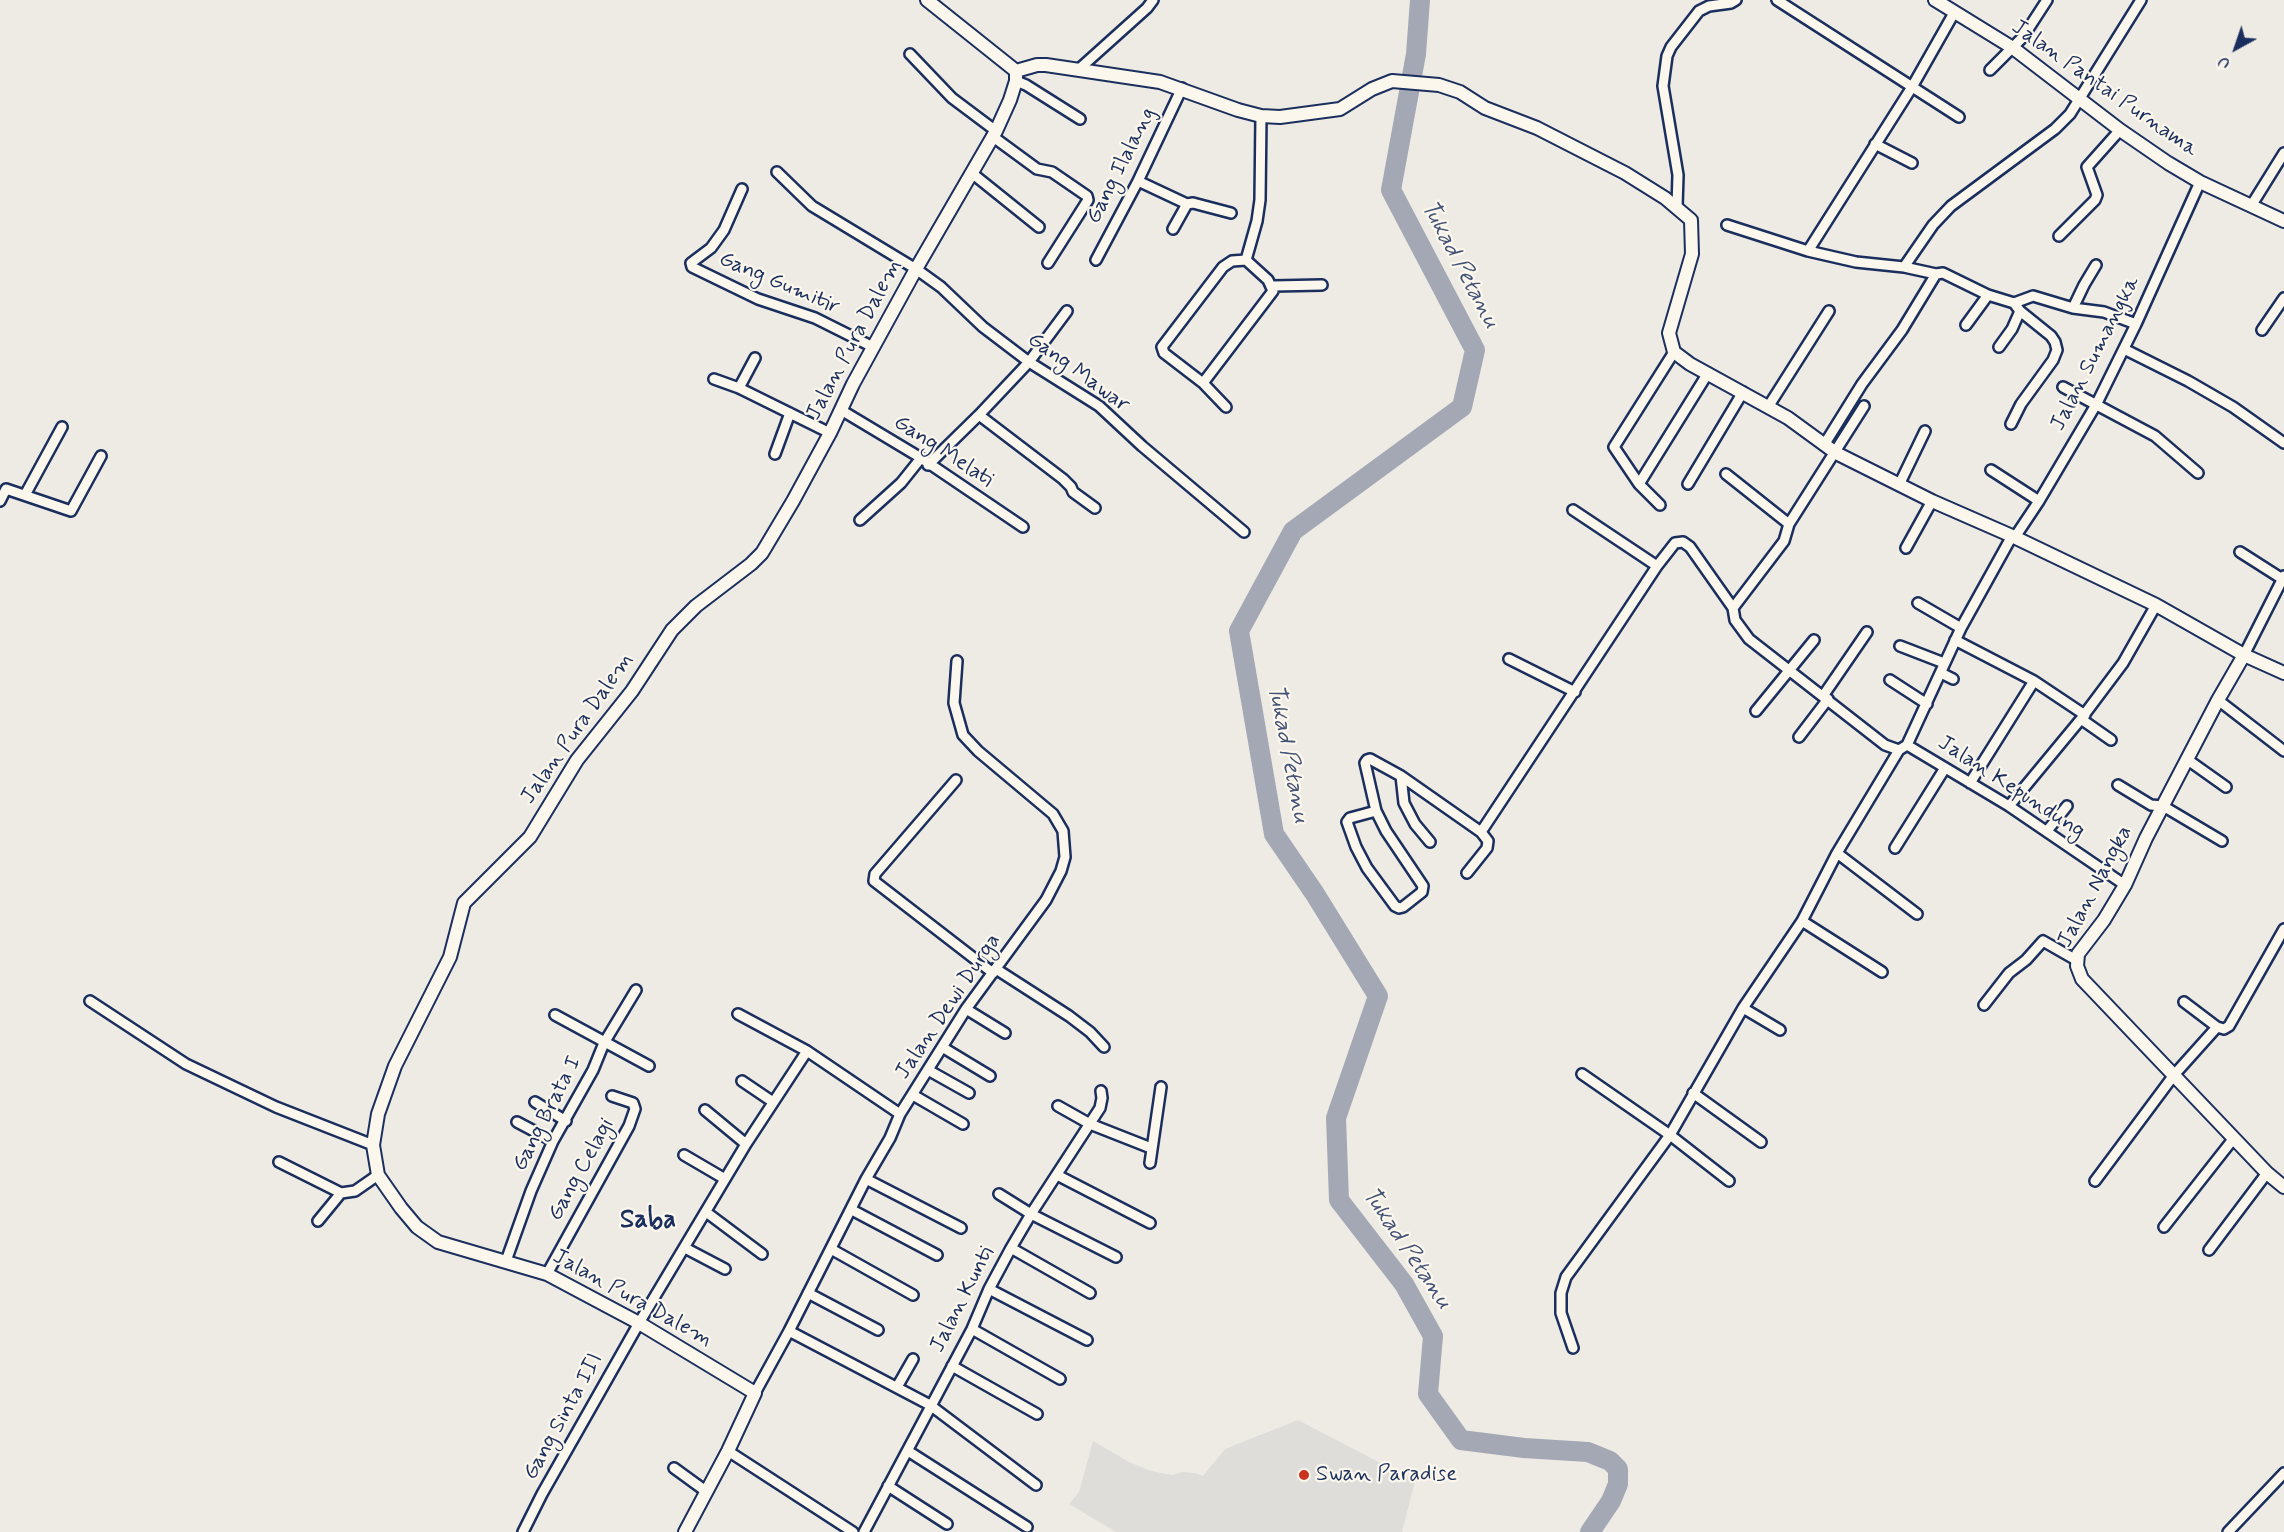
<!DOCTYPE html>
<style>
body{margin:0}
#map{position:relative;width:2284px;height:1532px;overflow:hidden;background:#eeebe4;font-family:Mynerve,sans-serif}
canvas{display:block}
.north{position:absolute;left:2206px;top:18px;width:60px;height:60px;-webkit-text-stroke:4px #fbf7ec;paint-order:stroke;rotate:220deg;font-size:16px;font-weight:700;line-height:24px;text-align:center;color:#1b2f5e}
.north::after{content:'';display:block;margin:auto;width:21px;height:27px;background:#1b2f5e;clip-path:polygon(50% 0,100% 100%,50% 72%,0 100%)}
</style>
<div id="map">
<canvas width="2284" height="1532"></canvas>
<div class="north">U</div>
</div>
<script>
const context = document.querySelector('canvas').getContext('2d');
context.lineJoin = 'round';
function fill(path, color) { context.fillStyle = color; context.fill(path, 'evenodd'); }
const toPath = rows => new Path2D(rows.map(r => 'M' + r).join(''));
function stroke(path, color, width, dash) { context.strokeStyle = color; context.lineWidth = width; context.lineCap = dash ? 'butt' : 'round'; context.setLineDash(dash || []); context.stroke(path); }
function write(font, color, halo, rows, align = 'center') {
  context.font = font + ' Mynerve,sans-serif'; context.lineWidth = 4.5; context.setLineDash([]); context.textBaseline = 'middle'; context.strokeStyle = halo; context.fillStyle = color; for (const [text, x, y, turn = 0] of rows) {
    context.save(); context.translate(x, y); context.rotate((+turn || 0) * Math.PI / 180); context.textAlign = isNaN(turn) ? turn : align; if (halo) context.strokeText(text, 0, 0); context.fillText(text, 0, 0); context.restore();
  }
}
const built = toPath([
 [1298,1420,1415,1481,1402,1532,1116,1532,1069,1504,1079,1492,1093,1441,1129,1462,1151,1471,1172,1475,1182,1472,1195,1473,1203,1476,1225,1449]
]);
const river = toPath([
 [1420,0,1416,54,1391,190,1475,350,1462,407,1293,531,1239,631,1274,834,1315,894,1378,996,1336,1118,1339,1200,1404,1284,1433,1336,1428,1394,1461,1440,1524,1448,1588,1452,1610,1461,1618,1469,1618,1484,1611,1501,1590,1532]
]);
const street = toPath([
 [1777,0,1959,117],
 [910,54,952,98,996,131],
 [1078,70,1147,8,1153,0],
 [1990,70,2023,37,2047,0],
 [1016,81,1026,85,1080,119],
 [992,136,1037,169,1052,172,1087,196,1088,200,1048,263],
 [1875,144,1912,163],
 [777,172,812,206,916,269,941,287,983,327,1029,362,1099,406,1142,446,1244,532],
 [973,174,1039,227],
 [1138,181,1187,204,1193,203,1231,213],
 [742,189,724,230,711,248,691,263,692,267,758,299,815,318,873,347],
 [2251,206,2284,153],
 [1677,207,1678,175,1663,86,1667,56,1671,47,1699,11,1709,6,1731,3,1736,0],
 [1727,225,1808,251,1856,262,1904,267,1936,274,1943,273,1988,295,2014,303,2033,296,2073,308,2104,312,2136,324],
 [1173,229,1187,204],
 [2059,236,2095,200,2097,195,2087,167,2120,130],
 [1808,251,1912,87,1954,13],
 [1096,260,1138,181,1182,88],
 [1246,260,1257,221,1260,200,1261,116],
 [1904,267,1933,225,1951,206,2055,129,2070,114,2141,0],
 [1273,286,1322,285],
 [2073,308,2084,285,2096,265],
 [1966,325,1988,295],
 [2262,330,2284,298],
 [1999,347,2012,329,2020,311],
 [2124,349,2188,381,2233,407,2284,443],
 [714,379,739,388,830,433],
 [1203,383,1273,291,1268,280,1246,260,1232,261,1223,267,1162,347,1164,353,1203,383,1226,407],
 [2063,387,2155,436,2198,473],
 [739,388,755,358],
 [1768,407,1829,311],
 [841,410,921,458,1023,527],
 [979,415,1029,362,1067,311],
 [2011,424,2021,404,2053,360,2057,350,2055,342,2051,336,2020,311,2014,303],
 [1824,445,1862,384,1902,330,1936,274],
 [775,454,790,413],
 [928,465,979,415,1063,479,1071,487,1073,492,1095,508],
 [1991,470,2039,501],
 [1726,474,1789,524],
 [1639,484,1708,373],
 [1688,484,1743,392],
 [1899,485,1925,431],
 [25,495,62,427],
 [0,501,6,489,71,511,101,456],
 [1660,505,1639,484,1614,447,1674,352],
 [1573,510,1657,566],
 [860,520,901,483,921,458],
 [2015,537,2039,501,2097,403,2136,324,2200,182],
 [1906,548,1932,501],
 [2240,552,2284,580],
 [1918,603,1961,628],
 [1733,608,1784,541,1789,524,1864,406],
 [1955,640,2034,681,1970,783],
 [1900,646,1944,663],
 [2244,655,2284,576],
 [1509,659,1575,692],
 [1941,673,1953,679],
 [1890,680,1927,704],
 [2034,681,2085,715],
 [1823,696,1867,632],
 [2218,700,2284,751],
 [1756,711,1814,640],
 [2081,719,2111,740],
 [1799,737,1828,699],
 [1907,745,2009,806,2125,885],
 [2188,760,2226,787],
 [1401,776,1404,803,1415,824,1430,842],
 [956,780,875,874,874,881,993,973],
 [2118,785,2151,805,2163,806,2222,841],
 [2009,806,2081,719,2123,663,2156,605],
 [1376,811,1350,818,1347,822,1356,847,1367,868,1395,906,1399,908,1403,907,1422,892,1423,886,1386,831,1376,811,1365,763,1367,760,1370,759,1401,776,1481,832],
 [2047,831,2067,806],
 [1895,848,1945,768],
 [1837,853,1917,914],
 [1467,873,1487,848,1488,841,1481,832,1657,566,1675,543,1683,542,1690,547,1733,608,1735,620,1749,639,1885,745,1899,750,1907,745,1961,628,2012,536],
 [1802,921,1882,972],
 [996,969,1069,1016,1090,1032,1104,1047],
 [90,1001,186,1064,276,1107,373,1145],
 [2184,1002,2217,1027],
 [1984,1005,2009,973,2026,960,2043,941,2078,961],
 [1743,1008,1780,1030],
 [966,1009,1005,1033],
 [738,1014,807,1051,900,1114],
 [555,1015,649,1066],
 [942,1047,990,1076],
 [928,1070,969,1093],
 [1582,1074,1670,1135,1729,1181],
 [742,1081,773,1102],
 [1693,1093,1761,1142],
 [913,1095,963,1124],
 [535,1102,566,1121],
 [1058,1106,1090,1124,1151,1148],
 [705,1110,746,1144],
 [517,1122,553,1141],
 [684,1155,725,1179],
 [279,1162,341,1193,355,1191,378,1175],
 [1150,1163,1161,1087],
 [1057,1175,1150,1223],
 [866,1179,961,1228],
 [2095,1181,2174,1075,2217,1027,2224,1029,2229,1026,2284,929],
 [999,1194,1031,1214,1116,1257],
 [852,1210,937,1255],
 [706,1212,762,1254],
 [318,1221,341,1193],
 [2164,1227,2234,1138],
 [685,1248,725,1269],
 [1011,1248,1090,1293],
 [831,1249,913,1295],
 [2209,1250,2267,1173],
 [506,1261,531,1191,553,1141,593,1070,604,1043,636,990],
 [547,1274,629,1126,635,1109,633,1103,612,1096],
 [989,1289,1087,1340],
 [808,1293,878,1330],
 [972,1329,1060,1379],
 [789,1331,930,1405,1036,1485],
 [1573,1348,1561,1313,1561,1293,1566,1277,1670,1135,1743,1008,1802,921,1837,853,1899,750],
 [952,1366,1037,1414],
 [897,1387,913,1359],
 [755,1393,789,1331,866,1179,890,1138,900,1114,966,1009,1046,900,1061,871,1065,857,1063,831,1053,814,978,751,963,735,954,703,957,661],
 [728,1451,853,1532],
 [908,1451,1027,1527],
 [674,1468,707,1492],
 [888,1486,947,1524],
 [523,1532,542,1494,639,1323,746,1144,807,1051],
 [864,1532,972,1329,989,1289,1011,1248,1031,1214,1100,1108,1102,1098,1101,1091],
 [2228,1532,2284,1473]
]);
const secondary = toPath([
 [927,0,1016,71],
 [1935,0,2013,48,2120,130,2168,163,2200,182,2284,221],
 [1016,71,1037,65,1046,65,1160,82,1238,110,1261,116,1280,117,1340,109,1372,89,1392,81,1439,85,1460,92,1485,108,1537,128,1625,173,1665,198,1691,220,1692,254,1669,333,1674,352,1690,364,1788,418,1836,453,1932,501,2012,536,2156,605,2244,655,2284,673],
 [2244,655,2218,700,2146,838,2125,885,2104,920,2078,954,2077,966,2082,979,2267,1173,2284,1187],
 [685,1532,728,1451,755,1393,639,1323,547,1274,438,1242,417,1227,401,1208,378,1175,373,1145,378,1114,395,1066,450,957,464,903,530,837,577,760,632,691,672,630,696,606,751,564,762,553,793,501,830,433,853,384,916,269,996,131,1010,100,1016,81,1016,71]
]);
const markers = [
 [1304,1475,6,"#c8321e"]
];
const streetNames = [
 ["Jalan Pantai Purnama",2104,89,35],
 ["Gang Ilalang",1122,166,-63],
 ["Gang Gumitir",779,284,23],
 ["Jalan Pura Dalem",855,340,-62],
 ["Jalan Sumangka",2096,354,-63],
 ["Gang Mawar",1078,373,36],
 ["Gang Melati",943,452,33],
 ["Jalan Pura Dalem",578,729,-55],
 ["Jalan Kepundung",2011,788,33],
 ["Jalan Nangka",2096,887,-62],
 ["Jalan Dewi Durga",949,1007,-56],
 ["Gang Brata I",548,1114,-63],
 ["Gang Celagi",582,1170,-61],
 ["Jalan Pura Dalem",632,1299,29],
 ["Jalan Kunti",963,1300,-63],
 ["Gang Sinta III",564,1417,-61]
];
const poiNames = [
 ["Swan Paradise",1316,1475]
];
const waterNames = [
 ["Tukad Petanu",1459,265,62],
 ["Tukad Petanu",1287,754,79],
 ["Tukad Petanu",1406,1249,56]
];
const quarterNames = [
 ["Saba",648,1222]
];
fill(built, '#deddda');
stroke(river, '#a3a8b4', 20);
stroke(street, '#1b2f5e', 14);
stroke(secondary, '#1b2f5e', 16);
stroke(street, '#fbf7ec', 9);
stroke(secondary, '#fbf7ec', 12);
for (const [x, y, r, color] of markers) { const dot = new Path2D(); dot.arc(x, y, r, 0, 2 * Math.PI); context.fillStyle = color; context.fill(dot); stroke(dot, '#fbf7ec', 2); }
write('22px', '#1b2f5e', '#fbf7ec', streetNames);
write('22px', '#1b2f5e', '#fbf7ec', poiNames, 'left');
write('italic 24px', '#445378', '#fbf7ec', waterNames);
write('bold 26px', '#1b2f5e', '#fbf7ec', quarterNames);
</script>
